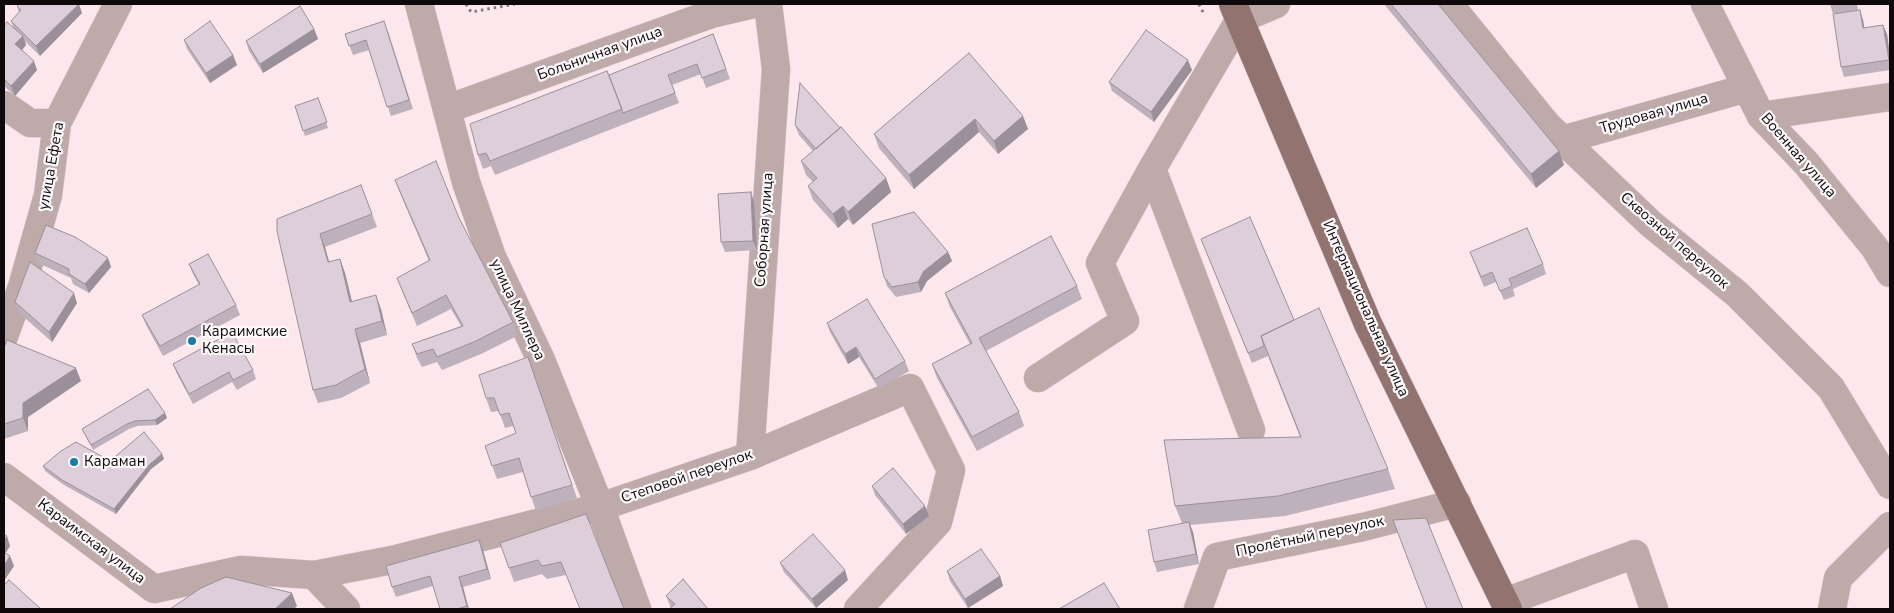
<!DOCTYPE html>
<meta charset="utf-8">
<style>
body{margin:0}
#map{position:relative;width:1894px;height:613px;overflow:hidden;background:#fbe7ec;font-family:"Nunito Sans",sans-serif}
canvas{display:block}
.frame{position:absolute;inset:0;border:5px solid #0f090b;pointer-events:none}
</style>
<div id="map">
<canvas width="1894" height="613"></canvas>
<div class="frame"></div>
</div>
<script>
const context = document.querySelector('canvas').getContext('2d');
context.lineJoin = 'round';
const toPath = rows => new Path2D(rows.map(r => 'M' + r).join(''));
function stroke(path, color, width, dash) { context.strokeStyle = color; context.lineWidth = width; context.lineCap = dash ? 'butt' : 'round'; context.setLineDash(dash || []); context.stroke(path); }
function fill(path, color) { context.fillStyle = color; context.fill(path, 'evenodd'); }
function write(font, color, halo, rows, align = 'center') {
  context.font = font + ' "Nunito Sans",sans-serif'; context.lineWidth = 4.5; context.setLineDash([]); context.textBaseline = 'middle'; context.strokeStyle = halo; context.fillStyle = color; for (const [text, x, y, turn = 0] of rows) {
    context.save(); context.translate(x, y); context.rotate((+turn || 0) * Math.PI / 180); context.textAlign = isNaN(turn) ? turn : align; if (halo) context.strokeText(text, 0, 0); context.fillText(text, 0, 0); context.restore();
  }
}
const path = toPath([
 [466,4,471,12,515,4],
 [1199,4,1204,14]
]);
const minor = toPath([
 [419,4,466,182,492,257,541,360,600,507,637,609],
 [1449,4,1547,125,1651,224,1737,294,1831,388,1890,485],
 [1705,4,1761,116,1806,163,1875,248,1890,273],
 [4,105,30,123,57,123],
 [447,109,711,14,754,4],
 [1761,116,1890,97],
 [1562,140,1747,88],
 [4,336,22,287,48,195,57,123,118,4],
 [1038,378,1125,321,1100,263,1152,169],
 [1251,430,1152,169,1240,19,1276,4],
 [750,456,776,69,768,4],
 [4,477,154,589,241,570,314,575,346,609],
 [314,575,392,560,600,507,750,456,910,388,951,470,938,522,858,609],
 [1505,602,1635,554,1654,609],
 [1198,609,1217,557,1363,527,1457,503],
 [1832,609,1838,578,1890,526]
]);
const major = toPath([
 [1233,4,1368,324,1508,609]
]);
const wall = toPath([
 [1384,4,1438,4,1559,151,1564,165,1536,188],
 [1830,4,1857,4,1858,10,1833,14],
 [17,6,82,13,40,56,25,41,26,45,22,50,37,70,15,96,4,86,4,26,13,27,11,21,19,13],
 [1860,10,1863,20,1864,27,1887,34,1890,57,1890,70,1844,77,1841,67],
 [314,29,318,39,263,73,249,51,246,41],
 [388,31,413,109,391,116,369,50,353,55,345,34],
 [713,34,730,79,706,88,701,74,672,85,679,103,627,123,627,122,627,123,495,175,491,166,483,169,478,155,609,75],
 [184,40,233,55,237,65,210,83,187,49],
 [969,53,1028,129,998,154,979,132,914,189,879,148,874,134],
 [1192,70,1154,122,1112,91,1109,82],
 [318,98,328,128,305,136,295,106],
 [795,125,840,128,886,178,891,192,853,225,848,219,838,228,813,200,808,186,813,182,806,175,801,161,813,151,799,135],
 [395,180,459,218,513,322,517,336,481,354,442,370,437,362,422,367,417,358,412,344,461,326,451,309,417,326,402,291,397,278,429,261,400,193],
 [361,185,377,227,325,247,329,262,340,259,345,273,352,301,381,309,387,335,360,343,370,383,341,398,318,403,313,390,277,219],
 [754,202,757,250,725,252,721,242],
 [1201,239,1294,320,1388,469,1395,489,1285,516,1190,525,1193,532,1199,564,1157,572,1154,562,1182,523,1175,506,1300,437,1268,356,1252,363],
 [948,252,952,261,927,281,921,292,896,297,887,286,884,277],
 [1470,252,1543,264,1546,274,1513,289,1515,296,1504,300,1496,282,1484,287],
 [35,253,108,258,111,267,89,293,73,284,71,278,38,263],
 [189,264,236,305,240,315,163,356,146,325,142,315,199,285,193,274],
 [1077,286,1082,299,986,351,1019,412,1024,426,977,451,937,378,932,364,970,344,950,307,945,293],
 [15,302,77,303,52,342,18,312],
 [827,323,905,361,909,371,879,389,859,357,848,364,830,332],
 [4,348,81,381,28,417,28,431,4,439],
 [528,357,577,498,536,511,523,472,497,479,485,446,516,433,513,426,505,428,499,411,491,412,486,398],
 [173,364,253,370,256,379,237,390,232,382,193,404,177,374],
 [148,389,167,418,157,425,137,426,129,429,93,450,82,429],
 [162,454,164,459,151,469,116,514,64,485,45,471,43,466,110,461],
 [872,486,929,516,906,534,875,495],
 [586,514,566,575,547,579,542,574,514,582,500,543],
 [479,540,491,579,463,587,469,609,440,609,433,586,396,597,392,587],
 [780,563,848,580,816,608,784,572],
 [947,571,1000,576,1003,586,968,608,950,581],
 [666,596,708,609,671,608]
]);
const shadedWall = toPath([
 [79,4,82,13,40,56,36,46],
 [1860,10,1863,20,1866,37,1863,28],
 [1883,25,1887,34,1890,57,1890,64,1889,60],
 [314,29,318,39,263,73,260,64],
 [23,36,26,45,19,54,15,44],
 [233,55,237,65,210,83,206,73],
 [1188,60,1192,70,1154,122,1151,112],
 [34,61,37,70,15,96,11,86],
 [1023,116,1028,129,998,154,994,141],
 [975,119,979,132,914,189,909,175],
 [1559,151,1564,165,1536,188,1531,174],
 [886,178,891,192,853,225,848,212],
 [751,192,754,202,757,250,753,241],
 [843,206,848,219,838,228,833,214],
 [320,234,325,247,333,276,328,262],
 [948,252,952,261,927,281,921,292,918,282,924,271],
 [108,258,111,267,89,293,85,284],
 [340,259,345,273,355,315,350,302],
 [74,293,77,303,52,342,49,332],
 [376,295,381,309,387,335,382,321],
 [355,329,360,343,370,383,365,369],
 [856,347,859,357,848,364,845,354],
 [76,368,81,381,28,417,28,431,23,418,23,403],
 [165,413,167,418,157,425,155,420],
 [162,454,164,459,151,469,116,514,114,509,150,464],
 [925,506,929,516,906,534,903,524],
 [1189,522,1193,532,1199,564,1196,554],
 [7,536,10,546,4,556,4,541],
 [479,540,483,550,491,579,487,569],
 [10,556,14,566,4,581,4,566],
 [845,570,848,580,816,608,812,599],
 [1000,576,1003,586,968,608,965,599],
 [459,577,463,587,469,609,467,606],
 [292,593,297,606,294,609,275,609]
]);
const building = toPath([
 [19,4,79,4,36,46,11,21,21,10,17,6,19,4],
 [1391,4,1438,4,1559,151,1531,174,1391,4],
 [300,6,314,29,260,64,246,41,300,6],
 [1860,10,1863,28,1883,25,1889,60,1841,67,1833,14,1860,10],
 [210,21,233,55,206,73,184,40,210,21],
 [384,21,409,100,387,107,366,40,349,46,345,34,384,21],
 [7,22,23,36,15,44,34,61,11,86,4,79,4,26,7,22],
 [1146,30,1188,60,1151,112,1109,82,1146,30],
 [713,34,726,69,702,78,697,64,668,75,675,93,623,113,609,75,713,34],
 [969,53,1023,116,994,141,975,119,909,175,874,134,969,53],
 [607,71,622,109,490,161,486,153,478,155,470,124,607,71],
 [800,83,840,128,816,149,795,125,800,83],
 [318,98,327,122,303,131,295,106,318,98],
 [841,127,886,178,848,212,843,206,833,214,808,186,817,178,801,161,841,127],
 [436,161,459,218,513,322,476,341,437,357,433,349,417,354,412,344,463,326,446,295,412,313,397,278,430,260,395,180,436,161],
 [361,185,372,214,320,234,328,262,340,259,350,302,376,295,382,321,355,329,365,369,336,385,313,390,277,231,277,219,361,185],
 [751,192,753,241,721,242,718,194,751,192],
 [914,212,948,252,924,271,918,282,892,287,884,277,872,224,914,212],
 [1250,217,1294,320,1261,336,1264,346,1248,353,1201,239,1250,217],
 [46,225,75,237,108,258,85,284,69,274,69,269,35,253,46,225],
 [1527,228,1543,264,1509,279,1512,286,1500,291,1492,272,1481,277,1470,252,1527,228],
 [1051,236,1077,286,979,338,1019,412,972,437,932,364,972,343,945,293,1051,236],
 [208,254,236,305,160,346,142,315,200,284,189,264,208,254],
 [30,262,74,293,49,332,15,302,30,262],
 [867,299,905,361,875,379,856,347,845,354,827,323,867,299],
 [1319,308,1388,469,1278,496,1175,506,1164,440,1301,437,1261,336,1319,308],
 [232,332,253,370,233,380,229,372,189,394,173,364,232,332],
 [7,340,76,368,23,403,23,418,4,424,4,348,7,340],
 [528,357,572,485,531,497,519,458,492,466,485,446,516,433,509,413,500,415,494,398,486,398,479,375,528,357],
 [148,389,165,413,155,420,135,421,127,424,91,445,82,429,148,389],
 [144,432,162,454,150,464,114,509,62,480,43,466,61,451,76,442,110,461,144,432],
 [893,468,925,506,903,524,872,486,893,468],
 [586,514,624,609,580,609,561,562,542,566,538,560,509,568,500,543,586,514],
 [1426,518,1463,609,1427,609,1393,520,1426,518],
 [1189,522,1196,554,1154,562,1148,530,1189,522],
 [4,534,7,536,4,541,4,534],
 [813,534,845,570,812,599,780,563,813,534],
 [479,540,487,569,459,577,467,606,457,609,440,609,430,576,392,587,386,566,479,540],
 [981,549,1000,576,965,599,947,571,981,549],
 [4,552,10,556,4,566,4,552],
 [226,577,292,593,275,609,170,609,201,588,226,577],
 [683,579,708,609,669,609,675,604,666,596,683,579],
 [9,580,41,609,4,609,4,585,9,580],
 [1104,583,1120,609,1059,609,1104,583]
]);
const markers = [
 [192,341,5,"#197ba7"],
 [74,462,5,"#197ba7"]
];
const streetNames = [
 ["Больничная улица",600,54,-20],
 ["Трудовая улица",1654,114,-16],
 ["Военная улица",1798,156,49],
 ["улица Ефета",52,166,-80],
 ["Соборная улица",765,230,-86],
 ["Сквозной переулок",1674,241,41],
 ["Интернациональная улица",1365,309,66],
 ["улица Миллера",517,310,65],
 ["Степовой переулок",687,477,-19],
 ["Пролётный переулок",1310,537,-12],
 ["Караимская улица",91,542,37]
];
const poiNames = [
 ["Караимские",202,332],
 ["Кенасы",202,349],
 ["Караман",84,462]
];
stroke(minor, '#d5c3c8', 29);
stroke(major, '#d5c3c8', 29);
stroke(path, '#86797d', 3, [2.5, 4]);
stroke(minor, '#bdaaa9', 28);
stroke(major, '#927370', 28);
fill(wall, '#beb1bb');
fill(shadedWall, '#9b9099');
fill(building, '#ddceda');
stroke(building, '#9b9099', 1);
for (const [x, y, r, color] of markers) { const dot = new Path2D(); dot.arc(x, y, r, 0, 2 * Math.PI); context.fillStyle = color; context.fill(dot); stroke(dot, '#fdf9fa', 2); }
write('15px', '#0f090b', '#fdf9fa', streetNames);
write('15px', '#0f090b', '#fdf9fa', poiNames, 'left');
</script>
